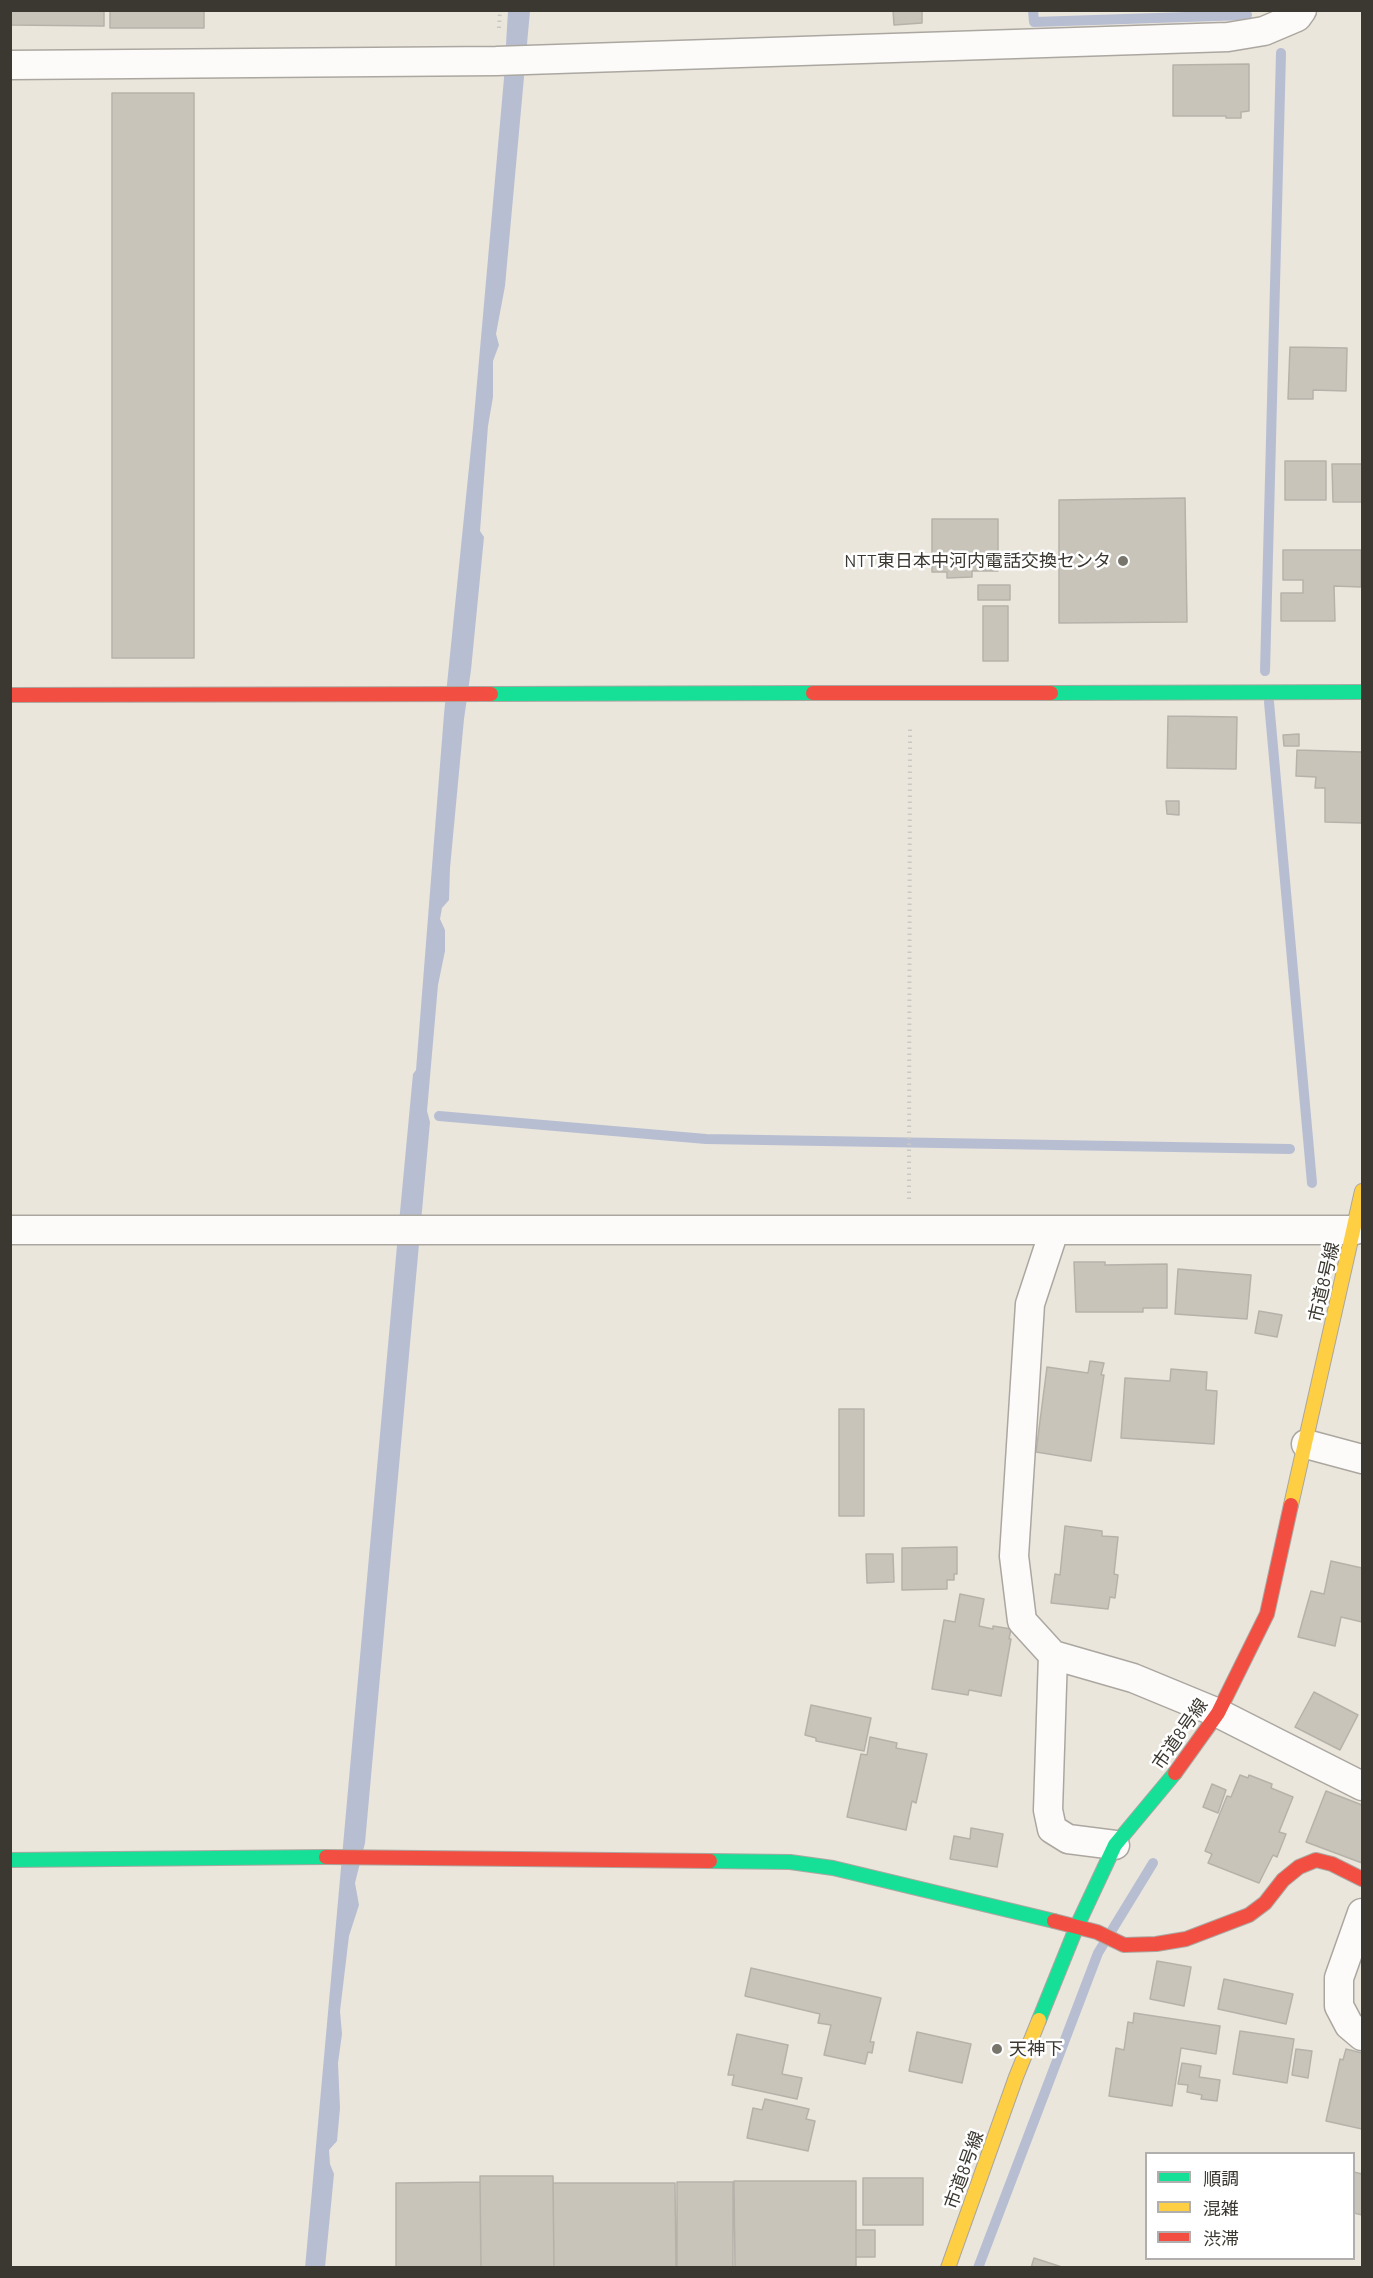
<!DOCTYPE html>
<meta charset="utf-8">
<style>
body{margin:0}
#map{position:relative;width:1373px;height:2278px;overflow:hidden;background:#eae6dc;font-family:Barlow,"Noto Sans JP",sans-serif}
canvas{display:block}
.frame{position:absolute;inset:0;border:12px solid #3b3831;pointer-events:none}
.legend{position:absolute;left:1145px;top:2152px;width:210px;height:108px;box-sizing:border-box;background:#fff;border:2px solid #b1afad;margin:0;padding:8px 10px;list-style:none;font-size:18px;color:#3b3831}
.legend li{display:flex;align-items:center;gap:12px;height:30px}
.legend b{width:30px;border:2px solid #b1afad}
</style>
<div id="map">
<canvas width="1373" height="2278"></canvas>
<div class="frame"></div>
<ul class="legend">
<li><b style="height:8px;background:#16e098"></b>順調</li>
<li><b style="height:8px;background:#ffcf43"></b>混雑</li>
<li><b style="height:8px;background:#f24e42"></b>渋滞</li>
</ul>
</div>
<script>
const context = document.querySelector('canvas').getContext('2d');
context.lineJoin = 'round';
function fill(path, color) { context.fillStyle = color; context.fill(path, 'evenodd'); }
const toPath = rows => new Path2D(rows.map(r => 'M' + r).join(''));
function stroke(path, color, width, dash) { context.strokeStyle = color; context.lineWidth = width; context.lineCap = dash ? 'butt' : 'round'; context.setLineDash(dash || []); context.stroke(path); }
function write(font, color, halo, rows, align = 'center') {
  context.font = font + ' Barlow,"Noto Sans JP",sans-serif'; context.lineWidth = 5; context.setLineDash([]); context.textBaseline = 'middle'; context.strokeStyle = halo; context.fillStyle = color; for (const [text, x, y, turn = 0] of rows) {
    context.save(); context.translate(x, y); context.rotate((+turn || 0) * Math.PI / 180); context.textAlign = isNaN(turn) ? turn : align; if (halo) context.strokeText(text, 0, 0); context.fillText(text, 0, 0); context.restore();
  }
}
const water = toPath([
 [508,11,530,11,505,286,496,334,499,345,493,361,493,397,488,426,480,531,484,537,471,670,464,719,450,868,449,900,442,908,440,919,445,930,445,951,438,985,427,1111,430,1122,365,1843,355,1883,359,1905,349,1936,340,2011,342,2034,338,2063,340,2108,337,2141,329,2150,330,2164,334,2174,325,2267,305,2268,400,1212,413,1074,416,1070,444,714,473,428,504,78]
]);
const stream = toPath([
 [1033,10,1034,22,1247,15],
 [1265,671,1281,53],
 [1269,702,1312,1183],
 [439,1116,706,1139,1290,1149],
 [978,2268,1098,1953,1153,1863]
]);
const building = toPath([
 [10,10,104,10,104,26,10,25,10,10],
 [110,10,204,10,204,28,110,28,110,10],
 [893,10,922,10,922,23,894,25,893,10],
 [1249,64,1249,111,1241,112,1241,118,1226,118,1226,116,1173,116,1173,65,1249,64],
 [112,93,194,93,194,658,112,658,112,93],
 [1290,347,1347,348,1346,391,1313,390,1313,399,1288,399,1290,347],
 [1285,461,1326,461,1326,500,1285,500,1285,461],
 [1332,464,1362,464,1362,502,1333,502,1332,464],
 [1185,498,1187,622,1059,623,1059,500,1185,498],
 [932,519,998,519,998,571,972,571,972,577,947,578,947,572,932,572,932,519],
 [1283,550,1361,550,1361,587,1334,586,1335,621,1281,621,1281,593,1303,593,1303,580,1283,580,1283,550],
 [978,585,1010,585,1010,600,978,600,978,585],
 [983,606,1008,606,1008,661,983,661,983,606],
 [1168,716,1237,717,1236,769,1167,768,1168,716],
 [1299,734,1299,746,1284,746,1283,735,1299,734],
 [1297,750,1362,752,1362,823,1325,822,1325,788,1315,788,1316,777,1296,776,1297,750],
 [1166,801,1179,801,1179,815,1167,814,1166,801],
 [1074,1262,1105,1262,1105,1265,1167,1264,1167,1308,1143,1308,1143,1312,1076,1312,1074,1262],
 [1178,1269,1251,1275,1247,1319,1175,1314,1178,1269],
 [1259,1311,1282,1315,1277,1337,1255,1333,1259,1311],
 [1090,1361,1104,1363,1101,1375,1104,1375,1091,1461,1036,1452,1047,1367,1088,1373,1090,1361],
 [1171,1369,1207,1372,1206,1390,1217,1391,1214,1444,1121,1438,1125,1378,1170,1381,1171,1369],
 [839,1409,864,1409,864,1516,839,1516,839,1409],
 [1065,1526,1102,1531,1102,1536,1118,1537,1114,1574,1118,1575,1115,1598,1110,1597,1108,1609,1051,1603,1055,1574,1060,1575,1065,1526],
 [957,1547,957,1574,954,1574,954,1580,947,1580,947,1589,902,1590,902,1548,957,1547],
 [866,1554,893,1554,894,1582,867,1583,866,1554],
 [1331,1561,1362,1568,1362,1622,1341,1617,1335,1646,1298,1637,1311,1591,1324,1594,1331,1561],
 [960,1594,984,1599,979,1626,993,1629,993,1626,1011,1629,1009,1639,1011,1639,1001,1696,969,1690,968,1695,932,1689,944,1620,955,1622,960,1594],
 [1314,1692,1358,1715,1340,1750,1295,1727,1314,1692],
 [811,1705,871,1718,864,1751,816,1741,816,1738,805,1735,811,1705],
 [870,1737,897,1743,896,1748,927,1754,916,1803,912,1801,906,1830,847,1817,861,1754,867,1755,870,1737],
 [1240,1775,1248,1778,1249,1775,1272,1784,1271,1788,1293,1797,1279,1832,1286,1834,1277,1857,1273,1855,1259,1883,1208,1863,1212,1854,1205,1851,1227,1796,1231,1797,1240,1775],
 [1212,1784,1226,1790,1218,1813,1203,1807,1212,1784],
 [1326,1791,1362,1805,1362,1863,1306,1842,1326,1791],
 [971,1828,1003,1834,997,1867,950,1859,954,1836,970,1839,971,1828],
 [1157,1961,1191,1967,1184,2006,1150,1999,1157,1961],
 [751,1968,881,1998,870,2042,874,2042,872,2053,868,2052,865,2064,824,2055,831,2025,818,2023,820,2014,745,1996,751,1968],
 [1224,1979,1293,1994,1286,2024,1218,2009,1224,1979],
 [1134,2013,1220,2026,1216,2054,1181,2048,1172,2106,1109,2096,1116,2048,1124,2050,1128,2022,1133,2023,1134,2013],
 [1240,2031,1294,2039,1287,2083,1233,2074,1240,2031],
 [917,2032,971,2044,962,2083,909,2071,917,2032],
 [737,2034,788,2045,782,2074,802,2078,797,2099,732,2085,734,2075,728,2075,737,2034],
 [1296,2049,1312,2051,1308,2078,1292,2075,1296,2049],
 [1346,2049,1362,2053,1362,2129,1326,2121,1340,2059,1343,2060,1346,2049],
 [1182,2063,1201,2066,1199,2077,1220,2080,1217,2101,1201,2099,1202,2095,1187,2092,1188,2085,1178,2084,1182,2063],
 [765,2099,809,2109,806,2119,815,2121,808,2151,747,2138,753,2108,762,2110,765,2099],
 [1354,2172,1362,2174,1362,2215,1354,2213,1354,2172],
 [480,2176,553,2176,554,2268,481,2268,480,2176],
 [863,2178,923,2178,923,2225,863,2225,863,2178],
 [734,2181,856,2181,856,2268,735,2268,734,2181],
 [480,2182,481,2268,396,2268,396,2183,480,2182],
 [677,2182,733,2182,733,2268,677,2268,677,2182],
 [553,2183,675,2183,676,2268,554,2268,553,2183],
 [856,2230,875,2230,875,2257,856,2257,856,2230],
 [1034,2258,1065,2268,1031,2268,1034,2258]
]);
const path = toPath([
 [499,28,500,10],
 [909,1199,910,726]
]);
const street = toPath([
 [10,65,496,61,1228,37,1264,31,1297,17,1302,10],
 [10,1230,1355,1230],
 [1054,1231,1030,1304,1014,1556,1022,1621,1053,1655,1133,1678,1218,1713,1362,1786],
 [1306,1444,1362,1459],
 [1053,1655,1048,1810,1052,1829,1068,1839,1115,1845],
 [1362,1913,1339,1978,1339,2006,1349,2025,1362,2036]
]);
const fast = toPath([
 [1051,693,1362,692],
 [491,694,813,693],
 [10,1860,326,1857],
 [710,1861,790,1862,833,1868,1054,1921],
 [1039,2020,1077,1926,1115,1845,1175,1773]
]);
const slow = toPath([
 [1291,1505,1362,1191],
 [948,2268,1016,2077,1039,2020]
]);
const jam = toPath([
 [813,693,1051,693],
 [10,695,491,694],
 [1175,1773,1218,1713,1267,1614,1291,1505],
 [326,1857,710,1861],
 [1054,1921,1097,1932,1124,1945,1156,1944,1186,1939,1249,1915,1265,1903,1283,1880,1299,1867,1316,1860,1332,1864,1362,1879]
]);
const markers = [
 [1123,561,6,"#78756d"],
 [997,2049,6,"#78756d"]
];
const poiNames = [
 ["NTT東日本中河内電話交換センタ",1111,561],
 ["天神下",1009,2049,"left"]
];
const streetNames = [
 ["市道8号線",1324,1282,-77],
 ["市道8号線",1180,1734,-55],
 ["市道8号線",964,2170,-70]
];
fill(water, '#b8bed2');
stroke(stream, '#b8bed2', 10);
fill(building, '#c8c4b9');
stroke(building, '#b6b2aa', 1.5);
stroke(street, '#aba7a0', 31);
stroke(fast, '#aba7a0', 16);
stroke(slow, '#aba7a0', 16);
stroke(jam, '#aba7a0', 16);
stroke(path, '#c9c8c3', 4, [1.5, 4.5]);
stroke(street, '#fcfbfa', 28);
stroke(fast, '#16e098', 14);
stroke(slow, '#ffcf43', 14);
stroke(jam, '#f24e42', 14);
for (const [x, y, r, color] of markers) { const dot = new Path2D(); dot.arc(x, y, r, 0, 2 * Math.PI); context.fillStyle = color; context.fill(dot); stroke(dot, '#fff', 2); }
write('18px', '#3b3831', '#fff', poiNames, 'right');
write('18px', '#3b3831', '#fff', streetNames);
</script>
